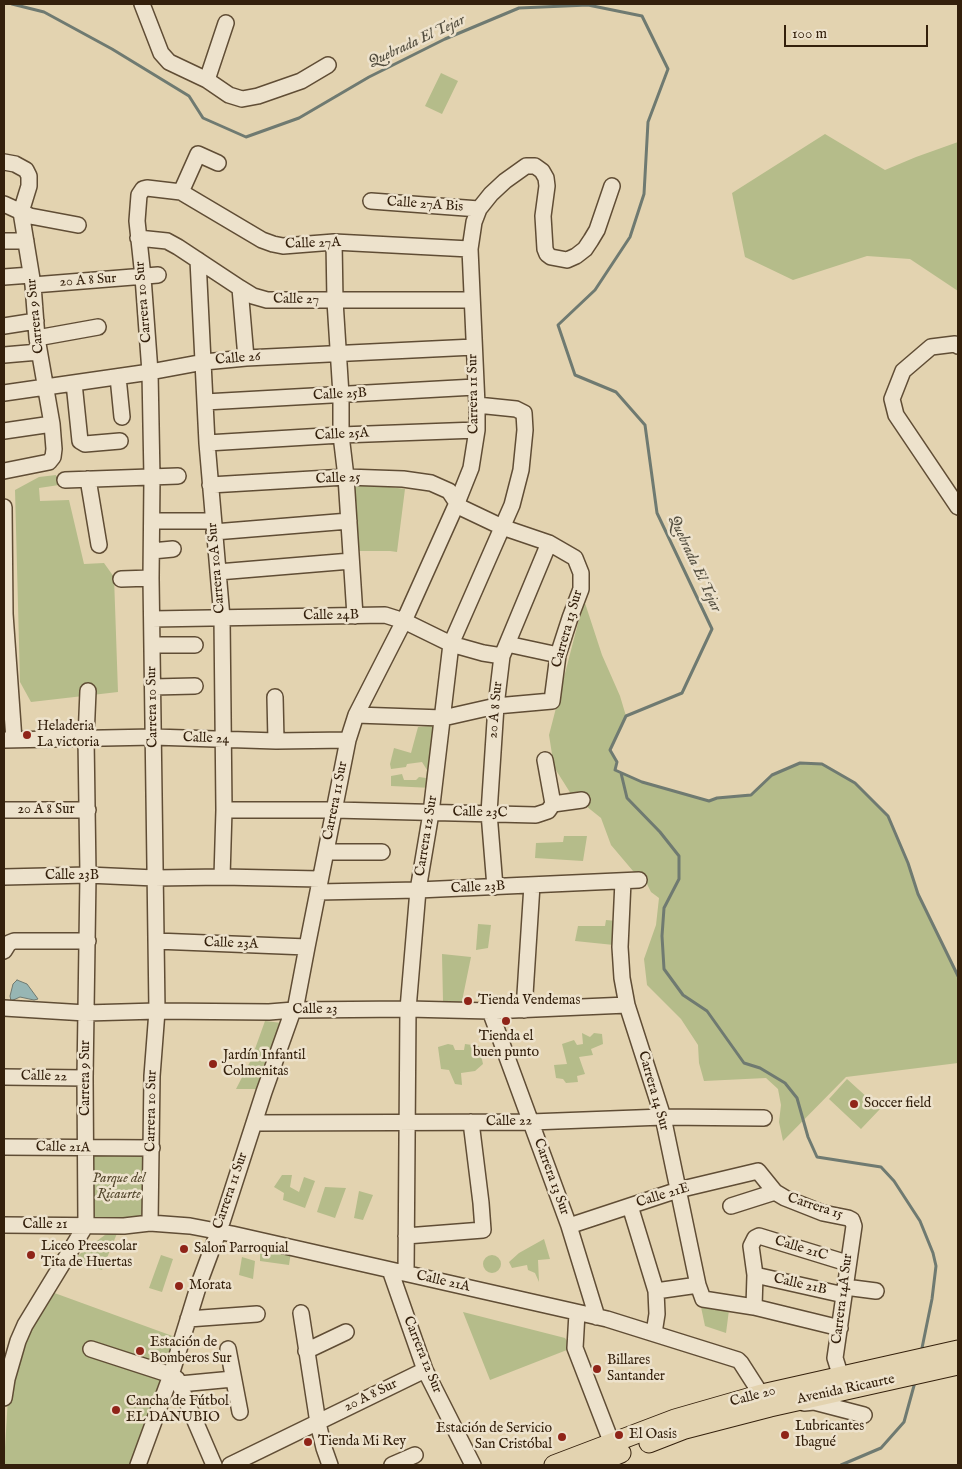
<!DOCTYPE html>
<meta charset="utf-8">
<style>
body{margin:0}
#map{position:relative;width:962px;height:1469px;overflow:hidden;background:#e3d3b0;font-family:"IM FELL English",serif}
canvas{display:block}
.frame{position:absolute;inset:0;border:5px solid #34200c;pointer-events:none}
.scale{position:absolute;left:784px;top:25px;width:144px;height:22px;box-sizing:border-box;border:2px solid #34200c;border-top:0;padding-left:6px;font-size:15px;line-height:18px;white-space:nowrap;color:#34200c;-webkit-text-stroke:4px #ede2cc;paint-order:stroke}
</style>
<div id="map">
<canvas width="962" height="1469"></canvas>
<div class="frame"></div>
<div class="scale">100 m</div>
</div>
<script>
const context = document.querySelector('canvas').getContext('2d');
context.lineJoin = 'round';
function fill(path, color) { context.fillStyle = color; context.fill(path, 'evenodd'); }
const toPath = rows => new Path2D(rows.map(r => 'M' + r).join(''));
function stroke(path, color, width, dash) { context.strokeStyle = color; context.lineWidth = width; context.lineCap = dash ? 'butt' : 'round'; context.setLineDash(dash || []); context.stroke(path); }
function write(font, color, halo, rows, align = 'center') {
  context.font = font + ' "IM FELL English",serif'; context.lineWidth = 5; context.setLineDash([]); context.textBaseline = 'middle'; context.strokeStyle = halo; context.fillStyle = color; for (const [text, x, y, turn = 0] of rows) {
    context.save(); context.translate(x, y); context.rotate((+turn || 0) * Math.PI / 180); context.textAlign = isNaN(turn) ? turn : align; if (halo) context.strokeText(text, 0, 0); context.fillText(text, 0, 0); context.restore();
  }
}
const green = toPath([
 [441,73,458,81,442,114,425,106],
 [825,134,885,170,916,157,958,142,958,291,910,259,867,256,793,280,745,257,732,193],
 [56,475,59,485,39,488,40,501,69,500,84,564,104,563,114,577,118,692,31,702,20,682,15,490,39,477],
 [351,482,405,489,397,552,390,551,356,551],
 [584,600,602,655,620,696,626,716,610,749,616,760,616,770,642,782,709,801,717,798,751,795,772,775,800,763,822,764,855,783,888,816,908,863,918,894,958,976,958,1063,846,1077,783,1141,779,1122,781,1105,778,1089,766,1078,704,1081,699,1063,698,1045,681,1019,647,985,644,959,656,925,659,898,651,892,644,878,633,871,611,845,601,818,571,794,554,767,549,735],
 [441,725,432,788,391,786,391,776,402,774,404,780,416,780,419,777,426,778,427,770,422,762,407,764,406,767,391,769,390,764,394,748,411,753,418,727],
 [564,836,587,836,583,861,535,858,536,843,563,842],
 [606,920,617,921,614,945,575,941,578,926,605,926],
 [478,924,491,925,488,948,476,950],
 [442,954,471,957,461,1006,443,1001],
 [265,1021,282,1023,267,1065,256,1089,236,1089,251,1060],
 [582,1033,590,1037,594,1033,602,1034,603,1044,591,1049,593,1055,579,1057,585,1074,577,1076,578,1082,566,1083,563,1079,556,1078,554,1065,567,1064,562,1044,574,1040,577,1045,583,1044],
 [448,1044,453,1045,455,1050,464,1050,465,1044,479,1046,483,1064,475,1071,461,1073,462,1085,455,1084,449,1070,441,1069,438,1047],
 [847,1079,880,1109,861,1129,829,1099],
 [88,1151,148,1153,148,1222,89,1222],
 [282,1175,292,1175,290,1187,299,1192,304,1177,315,1181,305,1208,283,1200,284,1193,274,1187],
 [325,1187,346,1188,335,1218,317,1212],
 [359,1191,373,1195,363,1220,354,1218],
 [118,1231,102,1270,74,1260,82,1252,109,1232],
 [544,1239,550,1259,538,1260,539,1282,535,1273,528,1270,527,1265,512,1268,509,1262,519,1253],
 [260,1247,291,1252,289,1265,260,1261],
 '483 1264a9 9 0 1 1 18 0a9 9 0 1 1-18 0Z',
 [161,1255,173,1259,162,1292,149,1288],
 [242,1257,255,1261,253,1279,239,1275],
 [49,1291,178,1338,161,1380,144,1438,133,1465,4,1465,9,1380,22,1342],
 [701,1307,729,1310,726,1333,705,1326],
 [463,1312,565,1338,572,1348,490,1380]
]);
const water = toPath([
 [17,980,27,984,38,999,34,1000,20,997,11,1001,10,996,13,984,17,980]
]);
const stream = toPath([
 [12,4,44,12,112,49,189,96,203,118,246,137,299,118,369,77,445,39,519,8,588,5,642,16,668,69,648,122,644,194,630,237,595,290,558,325,575,375,616,392,645,425,657,513,712,629,682,693,626,716,610,750,617,762,615,770,642,782,709,801,717,798,751,795,772,775,800,763,822,764,855,783,888,816,908,863,918,894,958,976],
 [621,773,627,798,660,832,679,856,679,879,664,908,662,936,664,969,683,995,707,1011,744,1063,760,1068,785,1083,797,1098,808,1137,817,1157,881,1167,894,1181,920,1221,933,1253,936,1266,932,1299,922,1348],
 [841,1465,881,1448,904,1422,915,1382]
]);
const minor = toPath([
 [142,4,161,53,169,62,207,80,229,95,242,99,258,96,301,81,328,65],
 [207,80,226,23],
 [4,162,15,164,26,170,29,176,29,186,21,212,33,285,37,338,52,424,54,449,53,457,49,462,4,471],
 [181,192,198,154,218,163],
 [371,201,479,209],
 [4,204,30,216,78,225],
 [138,238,167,241,178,247,240,288,253,296,267,300,471,300],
 [4,241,26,241],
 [334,242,335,301,341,395,341,435,346,477,355,616],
 [198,260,207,443,222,618,224,810,222,877],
 [4,277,31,275],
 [33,285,158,275],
 [240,288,246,358],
 [4,326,36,321],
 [37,338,98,327],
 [958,346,955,344,931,347,903,371,892,399,896,415,958,507],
 [4,355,39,352],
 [118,377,122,417],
 [74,383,80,441,85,444,120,441],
 [4,393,150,372,204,362,246,358,474,347],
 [205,402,475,387],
 [4,431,52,424],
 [207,443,341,435,477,430],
 [88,479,99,545],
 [65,480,178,476],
 [210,485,346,477,403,479,431,483,449,491,457,503,462,508,502,527,549,543,575,558,581,573,581,589,570,618,558,655,552,701,496,706,443,718,356,715],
 [4,507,5,614,14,740],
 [152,521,213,521],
 [214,532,349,521],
 [152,551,173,549],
 [218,572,351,561],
 [121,579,151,578],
 [152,619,385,615,404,621,451,644,483,653,502,656],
 [507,644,558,655],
 [153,645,195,645],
 [153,687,195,686],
 [275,697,276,741],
 [4,740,154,737,276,741,348,740],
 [545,760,553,804],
 [4,810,88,810],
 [224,810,334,810,536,815,548,811,553,804,582,800],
 [326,852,382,852],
 [4,877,88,875,155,878,222,877,320,879],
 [623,881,620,947,622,978,627,1005,663,1117,698,1285,703,1299,754,1307,840,1328],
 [495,887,489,813,496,706,502,656,549,543],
 [318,892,418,890,639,880],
 [156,941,307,947],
 [4,951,9,943,14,941,88,941],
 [4,1008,86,1013,157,1011,269,1012,294,1010,408,1009,490,1011,627,1005],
 [524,1010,532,885],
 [490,1011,569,1226,597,1317],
 [4,1077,85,1078],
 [254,1123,531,1122,663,1117,764,1118],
 [4,1147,152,1148],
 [630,1206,656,1291,657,1314,654,1333],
 [731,1206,775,1192],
 [150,1223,152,1076,157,1011,151,578,152,478,150,372,143,277,137,221,139,195,143,189,147,188,181,192,262,240,273,244,283,246,334,242,470,249],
 [4,1225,124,1226,150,1223,190,1226,232,1234,607,1319,738,1360,741,1363,766,1402],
 [569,1226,678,1190,758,1171,775,1192,785,1198,823,1213,848,1218,852,1220,854,1226,835,1358,841,1377],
 [406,1236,483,1230,481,1203,471,1122],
 [390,1270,425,1370,473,1465],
 [406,1273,408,1009,418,890,431,813,451,644,512,505,521,470,525,430,524,413,516,409,477,405],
 [755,1275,844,1295],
 [845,1287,876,1291],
 [656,1291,698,1285],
 [754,1307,755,1275,751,1246,755,1238,759,1236,847,1263],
 [301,1313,318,1423,324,1448,330,1465],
 [577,1313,575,1348,616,1454],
 [188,1319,257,1314],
 [91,1349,171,1375,177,1379,214,1465],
 [228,1349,240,1412],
 [306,1351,346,1332],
 [180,1384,233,1379],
 [4,1398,7,1379,18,1341,25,1325,86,1225,85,1078,88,875,86,738,88,691],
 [804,1403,814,1402,864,1415],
 [138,1465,171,1375,200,1281,222,1222,264,1092,291,1016,296,1005,307,947,348,740,356,715,404,621,457,503,471,468,477,430,477,405,470,249,474,222,479,209,491,194,505,181,526,166,535,166,542,171,546,178,547,186,543,216,545,249,547,254,551,257,567,260,576,256,585,249,591,240,597,230,612,186],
 [230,1465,425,1370],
 [392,1465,415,1455]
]);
const major = toPath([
 [649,1443,685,1429,770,1407,958,1365],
 [554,1465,675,1419,762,1394,958,1350],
 [592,1465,621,1453]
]);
const markers = [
 [27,735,5,"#8f2418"],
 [468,1001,5,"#8f2418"],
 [506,1021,5,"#8f2418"],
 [213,1064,5,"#8f2418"],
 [854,1104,5,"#8f2418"],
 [184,1249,5,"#8f2418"],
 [31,1255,5,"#8f2418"],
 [179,1286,5,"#8f2418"],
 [140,1351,5,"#8f2418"],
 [597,1369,5,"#8f2418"],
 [116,1410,5,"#8f2418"],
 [619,1435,5,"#8f2418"],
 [785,1435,5,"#8f2418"],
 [562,1437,5,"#8f2418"],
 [308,1442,5,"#8f2418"]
];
const streetNames = [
 ["Calle 27A Bis",425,205,4],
 ["Calle 27A",313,244,-2],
 ["20 A 8 Sur",88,281,-4],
 ["Calle 27",296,300,1],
 ["Carrera 10 Sur",144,302,-95],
 ["Carrera 9 Sur",36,316,-96],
 ["Calle 26",238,359,-5],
 ["Carrera 11 Sur",474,394,-91],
 ["Calle 25B",340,395,-3],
 ["Calle 25A",342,435,-3],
 ["Calle 25",338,479,-2],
 ["Carrera 10A Sur",217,568,-95],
 ["Calle 24B",331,616,-1],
 ["Carrera 13 Sur",568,629,-74],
 ["Carrera 10 Sur",153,707,-91],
 ["20 A 8 Sur",496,710,-85],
 ["Calle 24",206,739,2],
 ["Carrera 11 Sur",336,801,-79],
 ["20 A 8 Sur",46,810],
 ["Calle 23C",480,813,1],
 ["Carrera 12 Sur",427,836,-81],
 ["Calle 23B",72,876],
 ["Calle 23B",478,888,-3],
 ["Calle 23A",231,944,2],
 ["Calle 23",315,1010,-1],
 ["Calle 22",44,1077,1],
 ["Carrera 9 Sur",86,1078,-90],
 ["Carrera 14 Sur",653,1091,74],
 ["Carrera 10 Sur",152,1111,-89],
 ["Calle 22",509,1122,-1],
 ["Calle 21A",63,1148,1],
 ["Carrera 13 Sur",551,1177,70],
 ["Carrera 11 Sur",231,1191,-71],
 ["Calle 21E",663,1196,-17],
 ["Carrera 15",815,1207,18],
 ["Calle 21",45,1225],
 ["Calle 21C",801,1249,17],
 ["Calle 21A",443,1282,13],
 ["Calle 21B",800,1285,13],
 ["Carrera 14A Sur",843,1299,-83],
 ["Carrera 12 Sur",422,1355,68],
 ["Avenida Ricaurte",846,1390,-12],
 ["20 A 8 Sur",371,1396,-26],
 ["Calle 20",753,1397,-15]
];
const poiNames = [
 ["Heladeria",37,727],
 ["La victoria",37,743],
 ["Tienda Vendemas",478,1001],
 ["Tienda el",506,1037,"center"],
 ["buen punto",506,1053,"center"],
 ["Jardín Infantil",223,1056],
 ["Colmenitas",223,1072],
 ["Soccer field",864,1104],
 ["Liceo Preescolar",41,1247],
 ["Tita de Huertas",41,1263],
 ["Salon Parroquial",194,1249],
 ["Morata",189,1286],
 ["Estación de",150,1343],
 ["Bomberos Sur",150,1359],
 ["Billares",607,1361],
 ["Santander",607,1377],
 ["Cancha de Fútbol",126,1402],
 ["EL DANUBIO",126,1418],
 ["Lubricantes",795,1427],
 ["Ibagué",795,1443],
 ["Estación de Servicio",552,1429,"right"],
 ["San Cristóbal",552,1445,"right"],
 ["El Oasis",629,1435],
 ["Tienda Mi Rey",318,1442]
];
const parkNames = [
 ["Parque del",119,1179],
 ["Ricaurte",119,1195]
];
const waterNames = [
 ["Quebrada El Tejar",417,42,-25],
 ["Quebrada El Tejar",694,564,65]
];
fill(green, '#b5bc8a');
fill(water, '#97b6b4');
stroke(water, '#6f7a71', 1);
stroke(stream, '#6f7a71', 3);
stroke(minor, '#604d35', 18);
stroke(major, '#34200c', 21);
stroke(minor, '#ede2cc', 15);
stroke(major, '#e3d3b0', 19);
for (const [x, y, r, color] of markers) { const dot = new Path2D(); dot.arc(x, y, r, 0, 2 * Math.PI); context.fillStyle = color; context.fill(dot); stroke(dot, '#ede2cc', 2); }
write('14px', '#34200c', '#ede2cc', streetNames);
write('14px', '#34200c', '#ede2cc', poiNames, 'left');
write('italic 14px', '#54472c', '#ede2cc', parkNames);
write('italic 15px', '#524d3e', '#ede2cc', waterNames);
</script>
